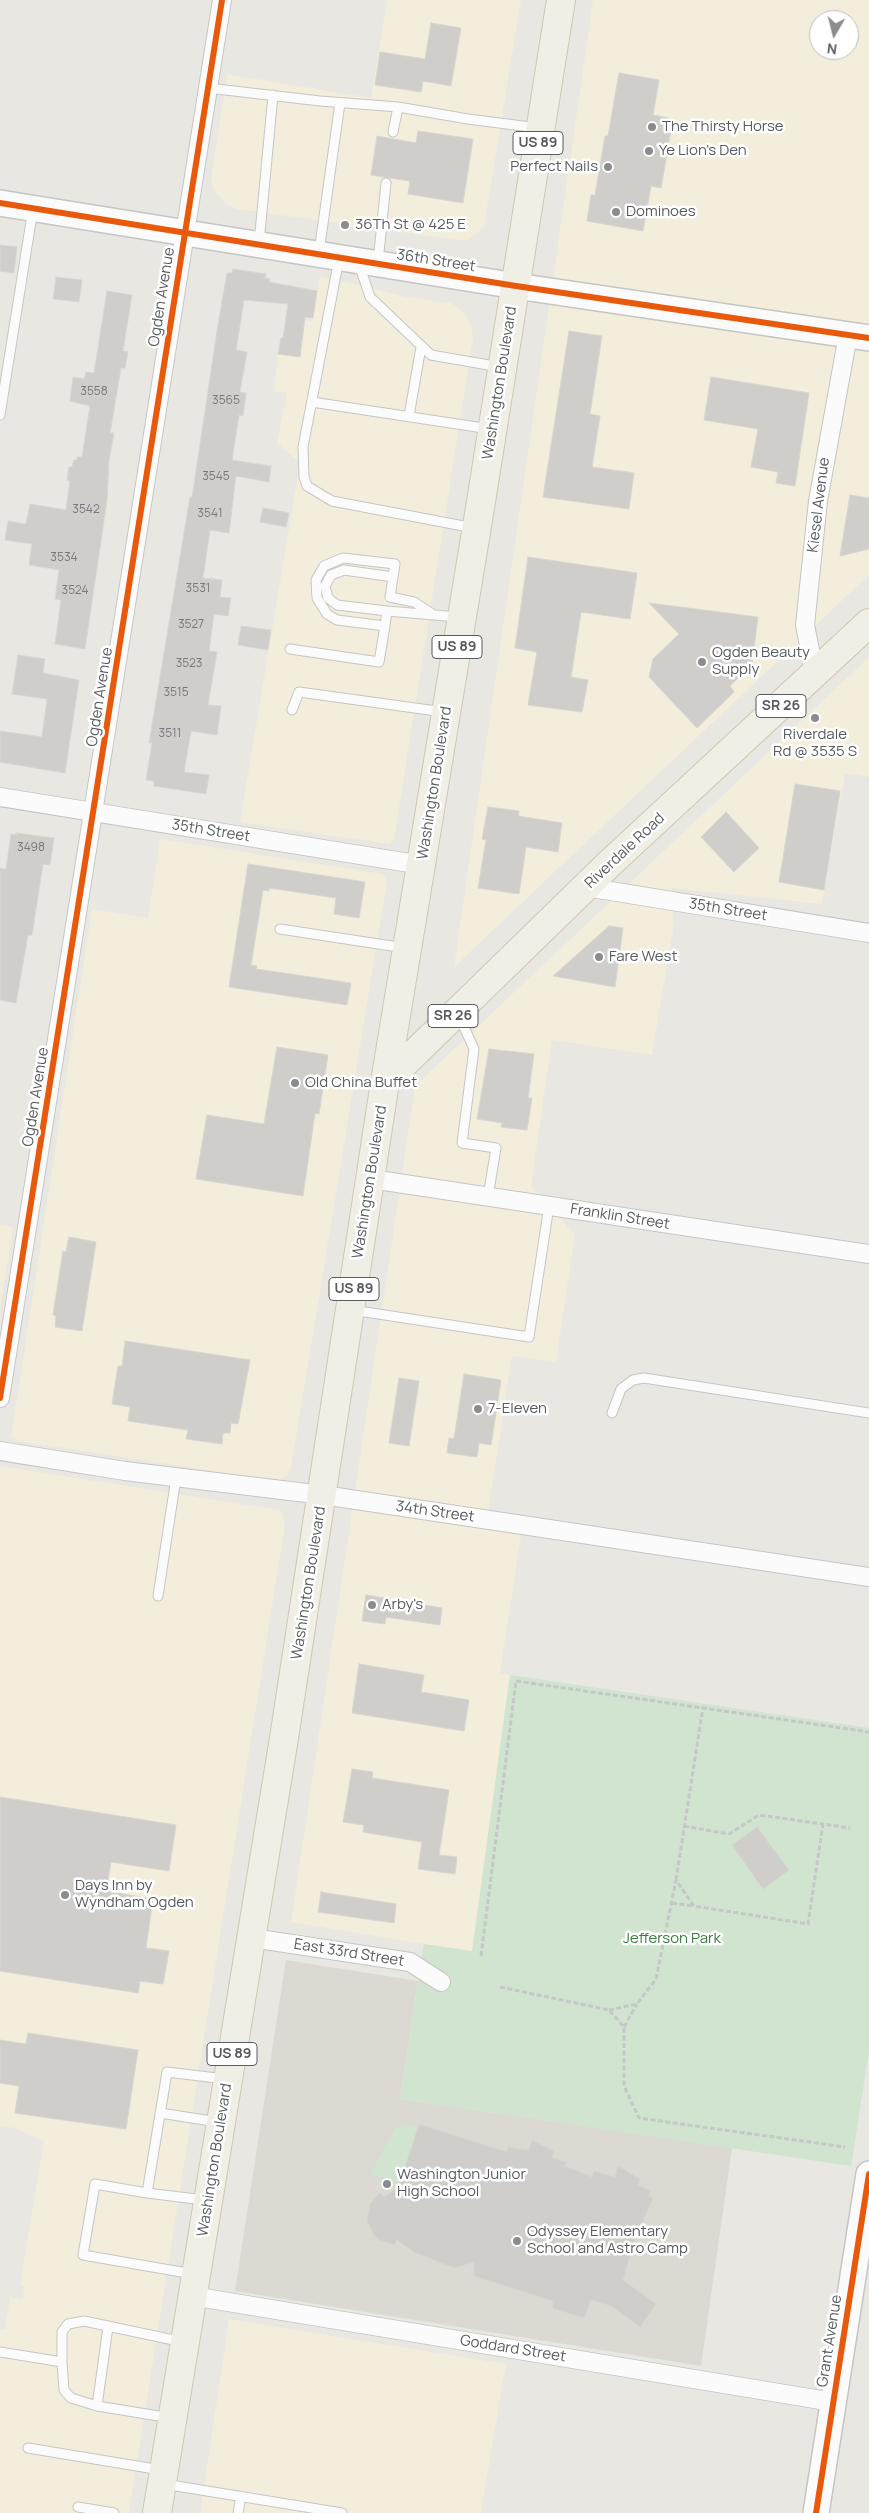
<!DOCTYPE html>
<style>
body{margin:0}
#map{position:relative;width:869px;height:2513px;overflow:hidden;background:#e8e7e2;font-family:Manrope,sans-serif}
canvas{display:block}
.north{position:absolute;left:809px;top:10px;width:50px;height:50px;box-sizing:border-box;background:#fff;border:1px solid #bdbdbf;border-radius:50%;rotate:188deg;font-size:14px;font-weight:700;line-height:20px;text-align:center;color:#595b60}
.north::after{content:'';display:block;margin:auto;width:18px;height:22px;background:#8b8c8e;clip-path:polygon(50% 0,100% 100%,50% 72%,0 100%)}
</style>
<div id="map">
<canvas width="869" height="2513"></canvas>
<div class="north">N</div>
</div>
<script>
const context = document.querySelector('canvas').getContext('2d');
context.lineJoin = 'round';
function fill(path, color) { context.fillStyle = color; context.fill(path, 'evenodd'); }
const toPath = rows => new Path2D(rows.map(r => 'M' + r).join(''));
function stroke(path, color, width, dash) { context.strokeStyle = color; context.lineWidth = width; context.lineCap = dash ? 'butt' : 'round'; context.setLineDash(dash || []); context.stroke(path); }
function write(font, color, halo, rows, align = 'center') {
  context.font = font + ' Manrope,sans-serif'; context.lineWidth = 5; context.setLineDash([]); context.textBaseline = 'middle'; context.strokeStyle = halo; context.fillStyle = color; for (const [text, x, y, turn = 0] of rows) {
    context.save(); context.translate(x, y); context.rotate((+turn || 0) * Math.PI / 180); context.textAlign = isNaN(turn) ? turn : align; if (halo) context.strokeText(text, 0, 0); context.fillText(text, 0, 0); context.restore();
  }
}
const commercial = toPath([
 [387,0,521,0,484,227,466,241,237,209,227,205,214,190,211,179,227,74,371,98],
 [593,0,869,0,869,575,454,967],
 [819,20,849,20,849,50,819,50],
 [320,276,406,297,451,303,465,313,472,329,473,338,394,840,389,844,240,822,300,463,277,443,287,393,274,391,278,353,304,320,313,322],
 [869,657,869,777,845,773,822,904,672,888,673,930,652,1055,552,1040,531,1186,575,1235,556,1362,512,1356,488,1513,522,1529,500,1673,510,1675,472,1952,291,1922,415,1086],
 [160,839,383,874,387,882,291,1468,288,1474,278,1481,18,1441,11,1437,92,909,148,918],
 [0,1225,13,1227,0,1310],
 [0,1466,279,1510,282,1513,285,1524,129,2513,0,2513,0,2329,5,2329,10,2298,23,2299,24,2286,20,2285,44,2141,14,2128,0,2126],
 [229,2319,506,2364,481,2513,200,2513]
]);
const education = toPath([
 [286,1960,418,1981,400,2099,732,2148,701,2366,235,2291]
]);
const green = toPath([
 [510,1675,869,1728,869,2051,851,2166,400,2099,424,1944,472,1951],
 [403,2124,418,2127,400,2182,402,2184,370,2174,395,2128]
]);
const building = toPath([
 [431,23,461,28,451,86,423,81,421,92,375,85,380,52,425,59,431,23],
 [619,73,659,80,653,115,673,119,661,188,651,186,643,231,587,221,591,195,595,195,605,136,608,136,619,73],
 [418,131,473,139,463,203,408,194,410,181,371,175,377,136,416,143,418,131],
 [0,245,17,247,14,273,0,271,0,245],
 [233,269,266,274,265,278,270,279,269,282,317,291,313,318,305,317,300,357,278,354,281,338,283,338,288,304,244,300,236,350,247,352,240,392,246,393,243,416,239,415,232,460,271,466,269,482,236,476,229,533,210,530,203,578,222,580,220,597,231,598,228,616,214,614,209,651,217,652,208,705,221,706,217,735,191,731,184,772,209,775,206,794,154,786,154,781,146,780,152,743,149,743,190,497,192,497,218,325,227,273,232,273,233,269],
 [56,277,82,280,79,302,53,299,56,277],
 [107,291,132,295,123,351,128,352,125,368,121,368,110,433,114,433,109,461,107,500,85,649,55,644,61,600,55,599,59,570,29,565,32,544,5,540,8,521,26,524,30,504,66,510,70,481,67,480,69,467,72,467,74,460,77,460,77,457,82,457,90,406,70,401,73,377,84,379,86,372,94,373,107,291],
 [569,331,602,336,590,414,600,416,592,467,634,473,629,509,543,497,569,331],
 [711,377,809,393,795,486,776,483,778,472,751,467,758,429,704,420,711,377],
 [850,495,869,498,869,549,840,556,850,495],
 [263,508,289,513,286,527,260,522,263,508],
 [528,557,637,573,630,619,581,612,571,677,588,680,582,712,528,705,537,652,515,648,528,557],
 [649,603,758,617,752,664,730,686,734,692,697,728,649,677,653,659,679,634,649,603],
 [241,626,271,630,268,650,238,645,241,626],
 [18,655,45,659,43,673,79,680,65,773,0,762,0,731,42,737,47,699,12,694,18,655],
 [795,784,840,791,824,890,779,882,795,784],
 [488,807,519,811,518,816,562,823,558,852,526,847,519,894,478,888,486,840,482,839,488,807],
 [726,812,759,848,734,872,701,837,726,812],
 [17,833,54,838,50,865,43,864,32,935,28,935,16,1003,0,1000,0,868,6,869,11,834,17,835,17,833],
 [248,864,365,882,359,918,334,914,336,898,269,888,269,891,263,890,251,965,257,966,256,969,351,983,347,1005,229,987,248,864],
 [609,926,623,928,615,987,553,976,609,926],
 [277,1047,328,1055,319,1114,315,1113,303,1196,196,1179,207,1115,264,1124,277,1047],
 [489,1049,534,1054,528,1098,532,1098,527,1130,501,1127,502,1123,477,1119,489,1049],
 [69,1237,96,1242,82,1331,55,1327,56,1316,53,1315,63,1251,66,1252,69,1237],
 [125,1341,250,1360,238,1424,231,1423,230,1433,223,1433,222,1444,186,1439,188,1430,128,1421,130,1407,112,1404,118,1366,122,1366,125,1341],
 [464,1374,501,1380,491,1445,479,1443,477,1457,447,1453,449,1438,454,1439,464,1374],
 [399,1378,419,1381,409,1446,389,1443,399,1378],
 [366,1595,442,1608,440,1625,386,1617,385,1624,362,1621,366,1595],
 [359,1664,424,1675,421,1692,469,1700,464,1731,352,1713,359,1664],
 [352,1769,373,1772,372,1778,449,1790,439,1855,457,1857,455,1874,418,1869,422,1842,363,1832,364,1825,343,1822,352,1769],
 [0,1797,176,1825,169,1871,111,1862,106,1891,153,1899,146,1948,169,1951,163,1984,140,1981,138,1993,0,1971,0,1797],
 [757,1827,789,1870,763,1889,732,1845,757,1827],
 [321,1892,396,1904,394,1923,318,1912,321,1892],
 [28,2033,138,2050,126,2129,15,2113,19,2086,0,2083,0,2040,26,2044,28,2033],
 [419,2124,507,2152,508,2147,529,2150,532,2140,554,2151,552,2158,567,2162,565,2166,592,2177,594,2171,615,2177,618,2166,640,2179,638,2185,651,2191,649,2196,653,2198,636,2237,623,2280,656,2304,640,2327,611,2306,591,2300,584,2318,552,2308,553,2301,474,2276,474,2262,454,2268,414,2252,397,2240,394,2245,379,2240,373,2234,367,2220,370,2204,380,2192,384,2197,399,2186,419,2124]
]);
const path = toPath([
 [684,1826,729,1834,759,1815,823,1824],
 [676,1880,703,1707],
 [672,1903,694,1906],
 [481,1956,516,1681,869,1732],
 [500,1987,609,2010,624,2027,624,2086,639,2118,845,2147],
 [609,2010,637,2004,656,1979,676,1880,694,1906,808,1924,823,1824,850,1828],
 [624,2027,637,2004]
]);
const lane = toPath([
 [208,88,320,101,398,107,468,119,538,128],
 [393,132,398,107],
 [259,243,273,95],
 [319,252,340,103],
 [339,259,303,447,304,477,307,486,332,501,474,528],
 [378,262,386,183],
 [359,264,370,297,431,355,500,367],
 [312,402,490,429],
 [0,415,33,209],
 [409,416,421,347],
 [387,611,337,605,328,598,325,586,331,575,344,570,393,577],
 [431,613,414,602,390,597,395,564,343,558,324,566,316,580,317,598,327,614,337,620,385,626,387,611,458,617],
 [290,649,379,662,385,626],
 [292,710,299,692,444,712],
 [280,929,405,948],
 [459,1016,474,1049,462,1143,496,1148,488,1197],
 [352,1310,529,1337,549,1206],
 [612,1413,621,1389,633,1380,644,1378,869,1413],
 [158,1596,176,1478],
 [160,2113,218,2122],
 [147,2193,95,2184,83,2255,193,2274],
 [204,2200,147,2193,167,2072,225,2079],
 [108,2327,97,2406,171,2418],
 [0,2352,62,2362,62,2332,68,2324,84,2321,183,2342],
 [62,2362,64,2390,71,2398,97,2406],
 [28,2448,161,2470],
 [164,2484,342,2513],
 [78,2507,114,2513],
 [238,2513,241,2496]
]);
const street = toPath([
 [815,675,805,625,818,501,848,335],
 [0,797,422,865],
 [586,887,869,933],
 [371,1179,869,1254],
 [0,1398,222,0],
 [0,1451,125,1471,323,1495,869,1577],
 [252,1938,410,1962,441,1982],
 [192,2296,833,2402]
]);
const secondary = toPath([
 [0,203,516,286,869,338],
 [816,2513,869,2174]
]);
const primary = toPath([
 [385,1082,609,864,869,623],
 [157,2513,284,1738,385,1082,479,514,561,0]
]);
const cycleway = toPath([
 [0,203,516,286,869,338],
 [0,1398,222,0],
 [816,2513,869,2174]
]);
const markers = [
 [652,127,5,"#8b8c8e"],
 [649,151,5,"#8b8c8e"],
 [608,167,5,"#8b8c8e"],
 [616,212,5,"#8b8c8e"],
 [345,225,5,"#8b8c8e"],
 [702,662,5,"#8b8c8e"],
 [815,718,5,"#8b8c8e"],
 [599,957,5,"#8b8c8e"],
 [295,1083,5,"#8b8c8e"],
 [478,1409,5,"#8b8c8e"],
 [372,1605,5,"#8b8c8e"],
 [65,1895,5,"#8b8c8e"],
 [387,2184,5,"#8b8c8e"],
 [517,2241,5,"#8b8c8e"]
];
const numberNames = [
 ["3558",94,392],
 ["3565",226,401],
 ["3545",216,477],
 ["3542",86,510],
 ["3541",210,514],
 ["3534",64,558],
 ["3531",198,589],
 ["3524",75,591],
 ["3527",191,625],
 ["3523",189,664],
 ["3515",176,693],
 ["3511",170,734],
 ["3498",31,848]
];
const shields = [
 [538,143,50],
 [457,647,50],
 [781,706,50],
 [453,1016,50],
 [354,1289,50],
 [232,2054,50]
];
const shieldNames = [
 ["US 89",538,143],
 ["US 89",457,647],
 ["SR 26",781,706],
 ["SR 26",453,1016],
 ["US 89",354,1289],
 ["US 89",232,2054]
];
const poiNames = [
 ["The Thirsty Horse",662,127],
 ["Ye Lion's Den",659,151],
 ["Perfect Nails",598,167,"right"],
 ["Dominoes",626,212],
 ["36Th St @ 425 E",355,225],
 ["Ogden Beauty",712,653],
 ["Supply",712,670],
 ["Riverdale",815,735,"center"],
 ["Rd @ 3535 S",815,752,"center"],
 ["Fare West",609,957],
 ["Old China Buffet",305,1083],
 ["7-Eleven",488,1409],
 ["Arby's",382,1605],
 ["Days Inn by",75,1886],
 ["Wyndham Ogden",75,1903],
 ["Washington Junior",397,2175],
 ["High School",397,2192],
 ["Odyssey Elementary",527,2232],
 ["School and Astro Camp",527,2249]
];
const streetNames = [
 ["36th Street",436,261,9],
 ["Ogden Avenue",162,297,-81],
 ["Washington Boulevard",500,383,-81],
 ["Kiesel Avenue",819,505,-83],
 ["Ogden Avenue",100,697,-81],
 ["Washington Boulevard",435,783,-81],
 ["35th Street",211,831,9],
 ["Riverdale Road",625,851,-43],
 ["35th Street",728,910,9],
 ["Ogden Avenue",36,1097,-81],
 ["Washington Boulevard",370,1182,-81],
 ["Franklin Street",620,1217,9],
 ["34th Street",435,1512,8],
 ["Washington Boulevard",309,1583,-81],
 ["East 33rd Street",349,1953,9],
 ["Washington Boulevard",215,2160,-81],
 ["Grant Avenue",830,2341,-81],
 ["Goddard Street",513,2349,9]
];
const parkNames = [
 ["Jefferson Park",672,1939]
];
fill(commercial, '#f2eedb');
fill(education, '#dbd9d2');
fill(green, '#d0e4cf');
fill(building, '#cfcecb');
stroke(building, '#d7d6d2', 1);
stroke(lane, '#c5c6c5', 11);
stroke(street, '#c5c6c5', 20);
stroke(secondary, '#c5c5c4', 28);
stroke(primary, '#cec8b2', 30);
stroke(path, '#c4c8c6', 3, [5, 2.5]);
stroke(lane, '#fcfbfb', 9);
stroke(street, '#fcfbfb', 18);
stroke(secondary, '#fcfbfb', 25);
stroke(primary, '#f0efe5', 28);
stroke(cycleway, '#e8590c', 6);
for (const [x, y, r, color] of markers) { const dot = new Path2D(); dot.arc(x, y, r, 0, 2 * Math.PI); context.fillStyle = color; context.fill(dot); stroke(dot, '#fff', 2); }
write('12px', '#78797c', null, numberNames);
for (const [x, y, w] of shields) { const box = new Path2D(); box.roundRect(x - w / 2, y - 11.5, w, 23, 4); context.fillStyle = '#fff'; context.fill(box); stroke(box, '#595b60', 1); }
write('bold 14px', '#595b60', null, shieldNames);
write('15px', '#595b60', '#fff', poiNames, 'left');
write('15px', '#595b60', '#fff', streetNames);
write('15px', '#3a7d3f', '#fff', parkNames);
</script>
